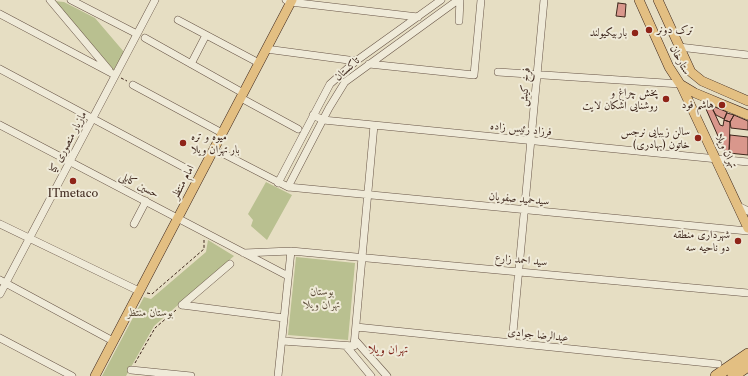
<!DOCTYPE html>
<meta charset="utf-8">
<style>
body{margin:0}
canvas{display:block;background:#e6dec3}
</style>
<canvas width="748" height="376"></canvas>
<script>
const context = document.querySelector('canvas').getContext('2d');
context.lineJoin = 'round';
function fill(path, color) { context.fillStyle = color; context.fill(path, 'evenodd'); }
const toPath = rows => new Path2D(rows.map(r => 'M' + r).join(''));
function stroke(path, color, width, dash) { context.strokeStyle = color; context.lineWidth = width; context.lineCap = dash ? 'butt' : 'round'; context.setLineDash(dash || []); context.stroke(path); }
function write(font, color, halo, rows, align = 'center') {
  context.font = font + ' "Libre Caslon Text",Amiri,serif'; context.lineWidth = 4; context.setLineDash([]); context.textBaseline = 'middle'; context.strokeStyle = halo; context.fillStyle = color; for (const [text, x, y, turn = 0] of rows) {
    context.save(); context.translate(x, y); context.rotate((+turn || 0) * Math.PI / 180); context.textAlign = isNaN(turn) ? turn : align; if (halo) context.strokeText(text, 0, 0); context.fillText(text, 0, 0); context.restore();
  }
}
const green = toPath([
 [54,1,64,2,95,18,124,52,113,71],
 [266,182,292,195,267,240,251,226,253,220,248,214],
 [208,240,234,256,154,326,126,376,102,376,144,297,151,299,206,252],
 [296,257,355,263,348,340,288,335]
]);
const building = toPath([
 [618,3,626,4,625,17,616,16,618,3],
 [710,105,715,107,713,110,720,125,723,126,724,120,730,122,729,153,725,152,706,109,710,105],
 [715,107,727,112,724,119,716,115,713,110,715,107],
 [727,113,734,115,730,122,724,120,727,113],
 [734,115,748,121,748,130,731,128,730,122,734,115],
 [730,135,748,137,748,155,729,153,730,135]
]);
const path = toPath([
 [121,78,127,81],
 [147,293,152,294,204,249,204,240],
 [135,363,155,328,176,310]
]);
const minor = toPath([
 [50,0,109,70],
 [71,0,137,34],
 [286,0,290,2,418,17],
 [0,14,115,75],
 [178,20,259,63],
 [459,21,460,0],
 [145,38,243,93],
 [679,47,748,55],
 [266,49,356,61],
 [191,64,206,35],
 [369,64,474,75,481,0],
 [0,69,189,170],
 [498,72,680,84],
 [133,85,222,133],
 [241,98,298,129],
 [313,115,323,120,748,162],
 [0,125,288,276],
 [222,153,288,187,748,231],
 [278,183,330,84,356,61,441,0],
 [288,187,329,108,345,82,458,0],
 [738,206,748,211],
 [0,224,139,291],
 [134,224,146,201],
 [244,253,291,251,748,293],
 [0,280,113,341],
 [0,294,155,0],
 [182,305,284,318],
 [182,305,230,264],
 [356,327,718,364],
 [0,338,72,376],
 [355,340,387,376],
 [282,341,354,346,374,125],
 [512,343,544,0],
 [346,346,371,376],
 [131,370,191,376],
 [278,376,291,251]
]);
const major = toPath([
 [639,0,669,67,680,84,695,93,748,115],
 [658,0,691,72,702,81,748,101],
 [681,85,748,228],
 [95,376,292,0]
]);
const highway = toPath([
 [716,376,748,354],
 [733,376,748,366]
]);
const markers = [
 [649,30,4,"#8f2418"],
 [635,33,4,"#8f2418"],
 [666,99,4,"#8f2418"],
 [722,105,4,"#8f2418"],
 [698,138,4,"#8f2418"],
 [183,143,4,"#8f2418"],
 [73,181,4,"#8f2418"],
 [738,241,4,"#8f2418"]
];
const poiNames = [
 ["ترک دونر",657,30,"left"],
 ["باربیکیولند",627,33],
 ["پخش چراغ و",658,93],
 ["روشنایی اشکان لایت",658,106],
 ["هاشم فود",714,105],
 ["سالن زیبایی نرجس",690,132],
 ["خاتون (بهادری)",690,145],
 ["میوه و تره",191,137,"left"],
 ["بار تهران ویلا",191,150,"left"],
 ["ITmetaco",73,194,"center"],
 ["شهرداری منطقه",730,235],
 ["دو ناحیه سه",730,248]
];
const streetNames = [
 ["ستارخان",680,60,61],
 ["تاکستان",347,69,-42],
 ["فرخ کیش",525,87,-85],
 ["فرزاد رئیس زاده",521,129,6],
 ["مازیار منصوری کیا",68,142,-62],
 ["تهران ویلا",726,151,65],
 ["امام منتظر",183,182,-62],
 ["حسین کابلی",139,185,28],
 ["سیدحمید صفویان",519,199,5],
 ["سید احمد زارع",521,260,5],
 ["عبدالرضا جوادی",538,335,6]
];
const parkNames = [
 ["بوستان",322,292],
 ["تهران ویلا",322,305],
 ["بوستان منتظر",150,313]
];
const neighbourhoodNames = [
 ["تهران ویلا",388,350]
];
fill(green, '#b9c090');
fill(building, '#d9978c');
stroke(building, '#3d261c', 1);
stroke(minor, '#675446', 8);
stroke(major, '#3d261c', 10);
stroke(highway, '#3d261c', 12);
stroke(path, '#3d261c', 1, [3, 2]);
stroke(minor, '#efead8', 7);
stroke(major, '#e3bf82', 9);
stroke(highway, '#e3bf82', 11);
for (const [x, y, r, color] of markers) { const dot = new Path2D(); dot.arc(x, y, r, 0, 2 * Math.PI); context.fillStyle = color; context.fill(dot); stroke(dot, '#efead8', 1.5); }
write('11px', '#3d261c', '#efead8', poiNames, 'right');
write('11px', '#3d261c', '#efead8', streetNames);
write('italic 11px', '#5c4c39', '#efead8', parkNames);
write('12px', '#7a1f14', '#efead8', neighbourhoodNames);
</script>
